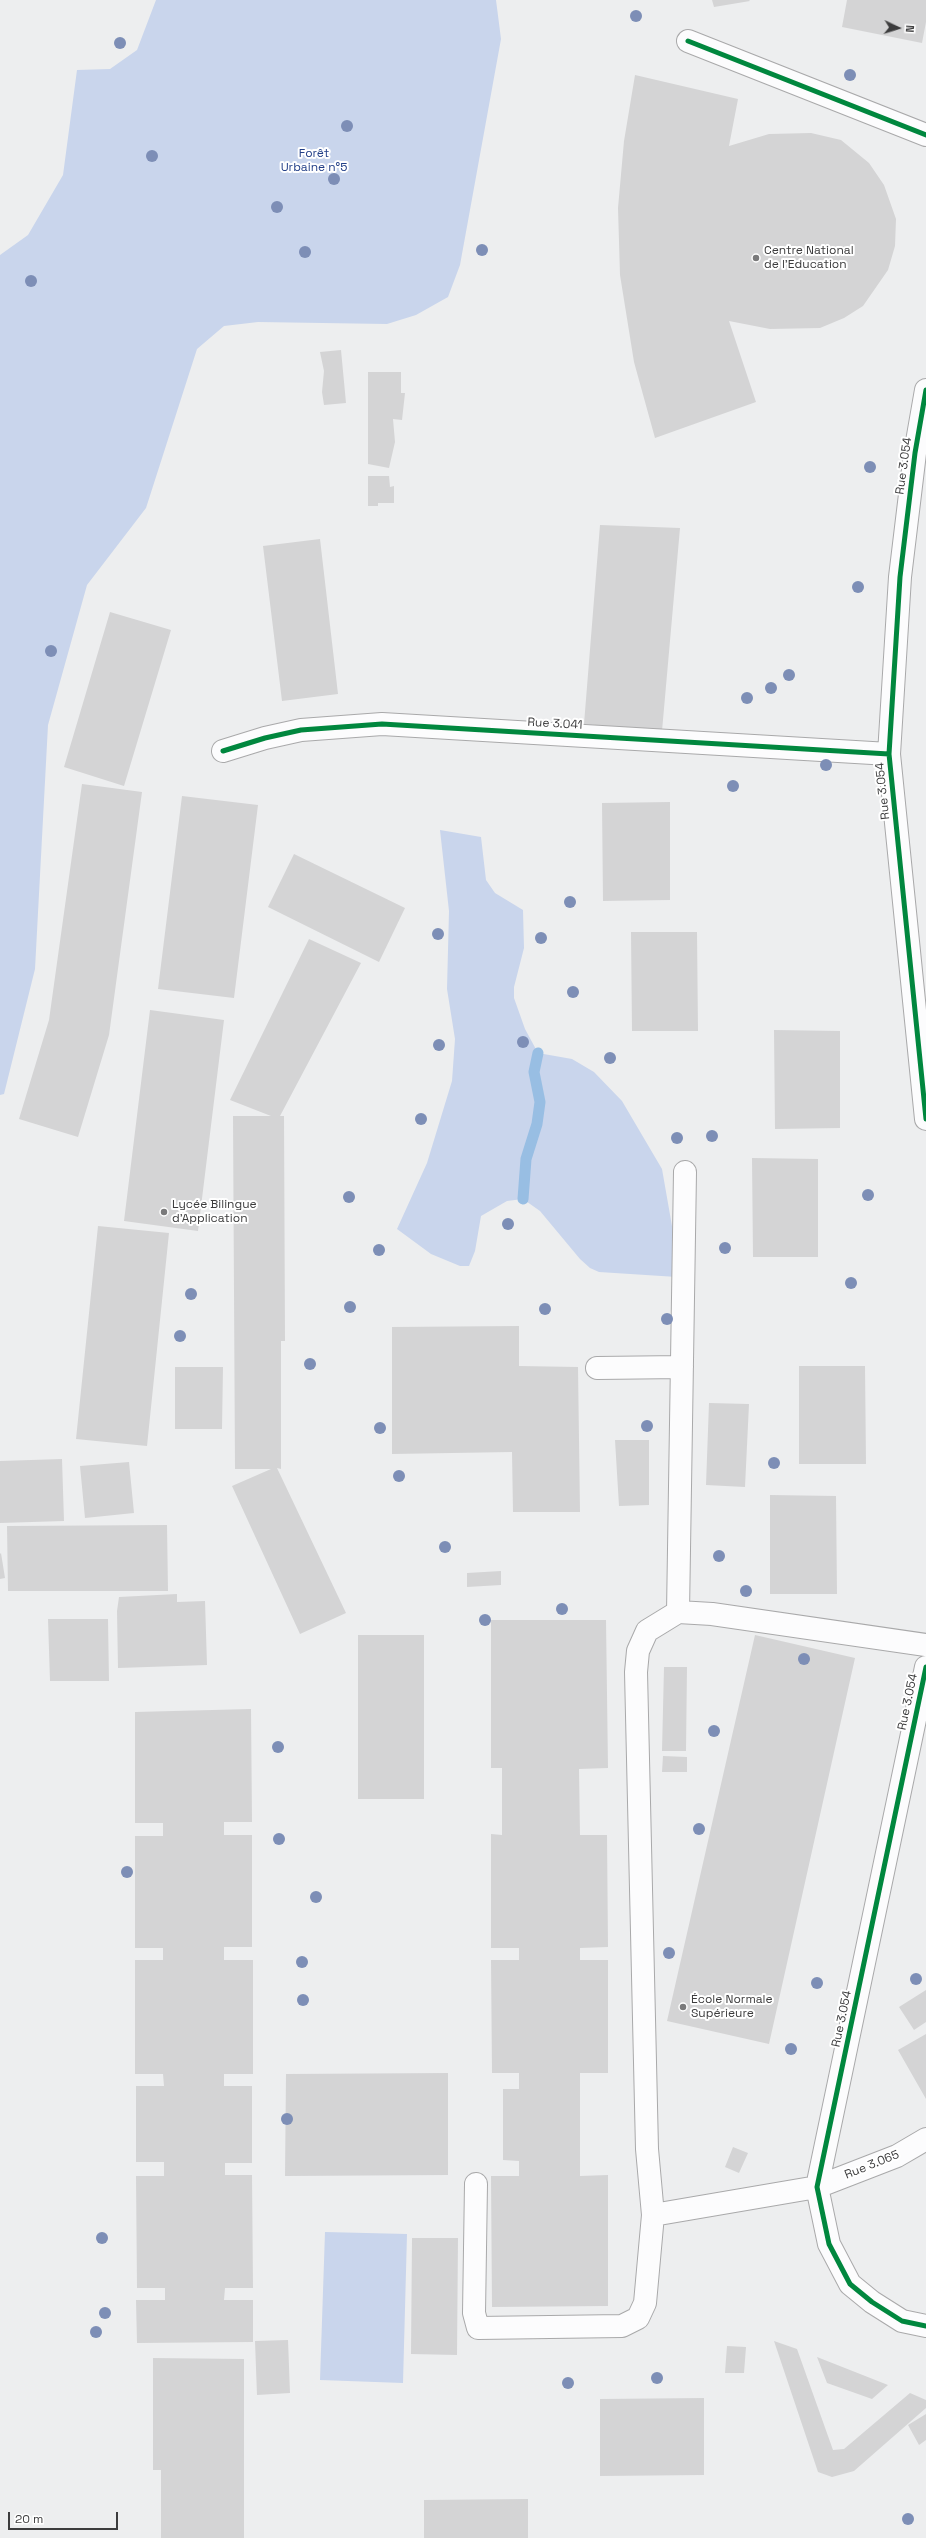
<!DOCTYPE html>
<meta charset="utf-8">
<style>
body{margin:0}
#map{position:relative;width:926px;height:2538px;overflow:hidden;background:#edeeef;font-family:"Space Grotesk",sans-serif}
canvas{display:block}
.north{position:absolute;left:878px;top:8px;width:40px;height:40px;-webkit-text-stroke:3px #fff;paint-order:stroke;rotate:94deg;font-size:11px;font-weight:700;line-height:16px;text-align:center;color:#3c3c3d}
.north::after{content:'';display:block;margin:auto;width:14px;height:18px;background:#3c3c3d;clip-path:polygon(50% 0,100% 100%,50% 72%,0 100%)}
.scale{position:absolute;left:8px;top:2512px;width:110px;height:18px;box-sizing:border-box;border:2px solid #3c3c3d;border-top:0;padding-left:5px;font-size:12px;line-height:14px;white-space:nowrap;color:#3c3c3d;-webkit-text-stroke:3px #fff;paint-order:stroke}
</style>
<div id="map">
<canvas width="926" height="2538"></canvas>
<div class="north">N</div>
<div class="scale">20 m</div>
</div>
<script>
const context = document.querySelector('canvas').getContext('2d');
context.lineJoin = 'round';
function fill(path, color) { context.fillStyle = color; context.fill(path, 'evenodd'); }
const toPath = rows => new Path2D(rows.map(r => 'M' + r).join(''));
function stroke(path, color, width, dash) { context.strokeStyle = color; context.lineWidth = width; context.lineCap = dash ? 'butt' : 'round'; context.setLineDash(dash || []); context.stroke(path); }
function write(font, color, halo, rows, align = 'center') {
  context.font = font + ' "Space Grotesk",sans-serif'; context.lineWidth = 4; context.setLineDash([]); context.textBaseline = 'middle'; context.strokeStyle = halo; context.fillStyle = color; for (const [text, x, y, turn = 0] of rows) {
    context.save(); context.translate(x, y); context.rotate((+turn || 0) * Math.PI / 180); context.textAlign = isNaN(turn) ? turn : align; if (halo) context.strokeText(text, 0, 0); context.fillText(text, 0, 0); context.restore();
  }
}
const green = toPath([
 [156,0,496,0,501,39,460,265,448,297,416,315,387,324,258,322,224,326,197,349,146,508,87,585,48,725,35,969,4,1094,0,1095,0,255,28,235,63,175,77,70,110,69,137,50],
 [440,830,481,837,486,880,495,893,523,910,524,948,514,987,514,998,525,1029,538,1053,572,1059,594,1072,622,1101,662,1169,679,1266,677,1277,599,1272,590,1268,580,1259,540,1211,523,1199,507,1201,481,1216,475,1251,469,1266,460,1266,431,1254,397,1229,427,1163,452,1081,455,1039,447,989,449,911],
 [325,2232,407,2234,403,2383,320,2380]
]);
const stream = toPath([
 [523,1199,526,1159,537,1124,540,1102,534,1072,538,1053]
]);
const building = toPath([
 [712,0,749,0,750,1,714,7],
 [847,0,926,0,926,22,922,43,842,27],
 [635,75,738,99,729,146,769,134,811,133,841,140,869,163,884,185,896,219,895,246,888,270,863,306,844,318,820,328,770,329,729,321,756,402,655,438,634,362,620,275,618,208,624,141],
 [341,350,346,403,324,405,322,392,324,371,320,352],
 [368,372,401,372,401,393,405,393,402,420,393,419,395,442,389,468,368,464],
 [368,476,389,476,390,487,394,486,394,503,378,503,378,506,368,506],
 [600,525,680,528,662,731,584,724],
 [320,539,338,694,282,701,263,546],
 [110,612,171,630,124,786,64,767],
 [82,784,142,792,109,1035,78,1137,19,1119,49,1020],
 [182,796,258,805,234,998,158,989],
 [670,802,670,900,603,901,602,803],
 [294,854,405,908,379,962,268,907],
 [631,932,697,932,698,1031,632,1031],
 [309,939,361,963,280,1116,284,1116,285,1341,281,1341,281,1469,277,1468,346,1613,300,1634,232,1486,271,1469,235,1469,233,1116,271,1116,230,1100],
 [150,1010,224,1020,198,1231,124,1221],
 [774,1030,840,1031,840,1128,775,1129],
 [752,1158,818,1159,818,1257,753,1257],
 [98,1226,169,1233,147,1446,76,1439],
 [519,1326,519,1366,578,1367,580,1512,513,1512,512,1452,392,1454,392,1327],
 [799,1366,865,1366,866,1464,799,1464],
 [175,1367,223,1367,222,1429,175,1429],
 [709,1403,749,1404,745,1487,706,1485],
 [615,1440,649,1440,649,1505,619,1506],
 [62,1459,64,1521,0,1523,0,1461],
 [129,1462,134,1513,85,1518,80,1466],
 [770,1495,836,1496,837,1594,770,1594],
 [167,1525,168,1591,8,1591,7,1526],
 [1,1553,5,1578,0,1579,0,1554],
 [501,1571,501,1585,467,1587,467,1573],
 [177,1594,177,1602,205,1601,207,1665,118,1668,117,1611,119,1597],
 [48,1619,108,1619,109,1681,50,1681],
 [491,1620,606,1620,608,1768,579,1769,580,1835,607,1835,608,1947,580,1948,580,1960,608,1960,608,2073,580,2073,580,2176,608,2175,608,2306,492,2307,491,2176,519,2176,519,2161,503,2160,503,2089,519,2089,519,2073,492,2073,491,1960,519,1960,519,1948,491,1948,491,1834,502,1835,502,1768,491,1768],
 [358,1635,424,1635,424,1799,358,1799],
 [755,1635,855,1658,769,2044,667,2021],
 [664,1667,687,1667,686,1751,662,1751],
 [251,1709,252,1822,224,1822,224,1835,252,1835,252,1947,224,1947,224,1960,253,1960,253,2074,224,2074,224,2086,252,2086,252,2163,225,2163,225,2175,252,2175,253,2288,225,2288,224,2300,253,2300,253,2342,137,2343,136,2300,165,2300,165,2288,137,2288,136,2176,164,2176,164,2162,136,2162,136,2086,164,2086,163,2074,135,2074,135,1960,163,1960,163,1948,135,1948,135,1836,163,1836,163,1823,135,1823,135,1712],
 [663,1756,687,1757,687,1772,662,1772],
 [926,1990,926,2022,914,2030,899,2007],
 [926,2034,926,2099,898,2050],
 [448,2073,448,2175,285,2176,286,2074],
 [733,2147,748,2153,739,2173,725,2167],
 [412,2238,458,2238,457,2355,411,2354],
 [288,2340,290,2393,257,2395,255,2341],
 [774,2341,797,2349,833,2450,844,2449,910,2393,926,2400,926,2408,854,2471,832,2477,818,2472],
 [727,2346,746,2347,744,2373,725,2373],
 [817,2357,888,2385,872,2399,827,2383],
 [153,2358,244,2359,244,2538,161,2538,161,2470,153,2470],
 [704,2398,704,2475,600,2476,600,2399],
 [926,2414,926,2440,919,2445,908,2425],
 [528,2499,528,2538,424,2538,424,2500]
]);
const minor = toPath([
 [688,41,926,135],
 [926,390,915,453,900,577,889,754,926,1119],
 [223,751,265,738,301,730,382,724,889,754],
 [597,1368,682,1367],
 [678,1612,685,1172],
 [926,1645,712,1614,678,1612,647,1631,638,1651,636,1672,647,2149,653,2215,817,2187,897,2156,926,2139],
 [926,1667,817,2187,829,2244,850,2284,872,2302,902,2321,926,2326],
 [476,2184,474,2313,478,2328,622,2326,638,2318,645,2303,653,2215]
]);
const cycleway = toPath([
 [688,41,926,135],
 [926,390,915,453,900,577,889,754,926,1119],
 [223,751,265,738,301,730,382,724,889,754],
 [926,1667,817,2187,829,2244,850,2284,872,2302,902,2321,926,2326]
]);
const trees = [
 [636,16],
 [120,43],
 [850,75],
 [347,126],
 [152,156],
 [334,179],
 [277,207],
 [482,250],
 [305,252],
 [31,281],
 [870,467],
 [858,587],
 [51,651],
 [789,675],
 [771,688],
 [747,698],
 [826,765],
 [733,786],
 [570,902],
 [438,934],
 [541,938],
 [573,992],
 [523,1042],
 [439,1045],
 [610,1058],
 [421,1119],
 [712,1136],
 [677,1138],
 [868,1195],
 [349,1197],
 [508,1224],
 [725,1248],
 [379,1250],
 [851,1283],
 [191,1294],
 [350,1307],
 [545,1309],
 [667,1319],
 [180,1336],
 [310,1364],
 [647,1426],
 [380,1428],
 [774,1463],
 [399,1476],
 [445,1547],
 [719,1556],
 [746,1591],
 [562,1609],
 [485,1620],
 [804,1659],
 [714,1731],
 [278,1747],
 [699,1829],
 [279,1839],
 [127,1872],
 [316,1897],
 [669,1953],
 [302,1962],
 [916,1979],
 [817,1983],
 [303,2000],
 [791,2049],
 [287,2119],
 [102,2238],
 [105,2313],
 [96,2332],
 [657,2378],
 [568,2383],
 [908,2519]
];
const markers = [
 [756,258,4,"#7a7a7b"],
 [164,1212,4,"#7a7a7b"],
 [683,2007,4,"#7a7a7b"]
];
const parkNames = [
 ["Forêt",314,154],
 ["Urbaine n°5",314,168]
];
const poiNames = [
 ["Centre National",764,251],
 ["de l'Education",764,265],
 ["Lycée Bilingue",172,1205],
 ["d'Application",172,1219],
 ["École Normale",691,2000],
 ["Supérieure",691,2014]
];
const streetNames = [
 ["Rue 3.054",904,466,-82],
 ["Rue 3.041",555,724,3],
 ["Rue 3.054",883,791,-96],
 ["Rue 3.054",908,1702,-78],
 ["Rue 3.054",842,2019,-78],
 ["Rue 3.065",872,2165,-22]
];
fill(green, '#c9d5ec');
stroke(stream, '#98bee3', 11);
fill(building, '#d4d4d5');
stroke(minor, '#a9a9aa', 24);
stroke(minor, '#fcfcfd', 22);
stroke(cycleway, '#00873e', 5);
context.fillStyle = '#7d8eb6';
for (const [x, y] of trees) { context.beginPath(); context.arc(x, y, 6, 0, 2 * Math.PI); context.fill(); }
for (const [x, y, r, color] of markers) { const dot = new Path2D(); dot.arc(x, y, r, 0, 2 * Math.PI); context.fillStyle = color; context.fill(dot); stroke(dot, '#fff', 1.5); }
write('12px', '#223f87', '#fff', parkNames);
write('12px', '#3c3c3d', '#fff', poiNames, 'left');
write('12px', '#3c3c3d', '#fff', streetNames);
</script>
